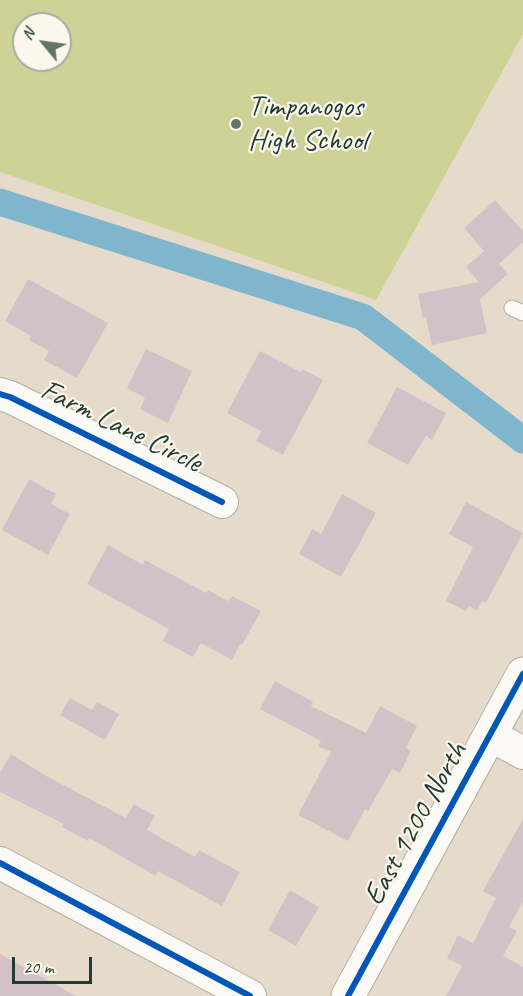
<!DOCTYPE html>
<style>
body{margin:0}
#map{position:relative;width:523px;height:996px;overflow:hidden;background:#e6dbca;font-family:Caveat,sans-serif}
canvas{display:block}
.north{position:absolute;left:12px;top:12px;width:60px;height:60px;box-sizing:border-box;background:#fbf7ec;border:2px solid #a3ada2;border-radius:50%;rotate:299deg;font-size:16px;font-weight:700;line-height:24px;text-align:center;color:#1f3d34}
.north::after{content:'';display:block;margin:auto;width:21px;height:27px;background:#657468;clip-path:polygon(50% 0,100% 100%,50% 72%,0 100%)}
.scale{position:absolute;left:12px;top:957px;width:80px;height:27px;box-sizing:border-box;border:3px solid #1f3d34;border-top:0;padding-left:8px;font-size:18px;line-height:21px;white-space:nowrap;color:#1f3d34;-webkit-text-stroke:4px #fbf7ec;paint-order:stroke}
</style>
<div id="map">
<canvas width="523" height="996"></canvas>
<div class="north">N</div>
<div class="scale">20 m</div>
</div>
<script>
const context = document.querySelector('canvas').getContext('2d');
context.lineJoin = 'round';
function fill(path, color) { context.fillStyle = color; context.fill(path, 'evenodd'); }
const toPath = rows => new Path2D(rows.map(r => 'M' + r).join(''));
function stroke(path, color, width, dash) { context.strokeStyle = color; context.lineWidth = width; context.lineCap = dash ? 'butt' : 'round'; context.setLineDash(dash || []); context.stroke(path); }
function write(font, color, halo, rows, align = 'center') {
  context.font = font + ' Caveat,sans-serif'; context.lineWidth = 4.5; context.setLineDash([]); context.textBaseline = 'middle'; context.strokeStyle = halo; context.fillStyle = color; for (const [text, x, y, turn = 0] of rows) {
    context.save(); context.translate(x, y); context.rotate((+turn || 0) * Math.PI / 180); context.textAlign = isNaN(turn) ? turn : align; if (halo) context.strokeText(text, 0, 0); context.fillText(text, 0, 0); context.restore();
  }
}
const green = toPath([
 [0,0,523,0,523,34,376,300,0,172],
 [24,24,60,24,60,60,24,60]
]);
const canal = toPath([
 [0,202,363,317,523,440]
]);
const building = toPath([
 [495,200,523,231,523,242,499,264,508,274,480,299,487,333,432,345,426,317,423,318,418,294,479,282,466,267,484,251,464,228],
 [28,279,108,323,77,378,44,360,49,351,29,340,31,336,5,321],
 [146,349,192,371,168,423,140,409,145,398,127,388],
 [260,351,301,372,302,369,323,380,283,455,256,441,261,431,227,413],
 [397,387,446,413,432,440,426,436,408,465,367,443],
 [29,479,56,494,51,504,70,514,48,555,2,530],
 [342,494,376,513,341,577,299,554,312,529,321,534],
 [466,502,523,533,486,603,482,601,477,611,469,606,466,611,446,601,473,547,449,534],
 [108,545,143,565,145,560,206,593,208,590,228,601,232,596,261,611,242,645,240,644,232,660,201,643,193,657,163,641,169,629,87,584],
 [275,681,313,702,311,706,366,733,380,706,417,726,406,748,411,751,400,773,392,769,368,811,365,809,348,841,298,815,331,752,318,746,321,741,260,709],
 [70,698,92,710,97,702,119,714,105,740,60,715],
 [11,754,48,777,126,818,134,804,155,816,147,830,195,857,199,850,240,872,222,906,158,871,156,876,89,838,88,841,62,827,64,824,0,792,0,773],
 [523,819,523,901,509,927,517,931,503,956,523,967,523,996,446,996,462,966,447,958,458,935,473,943,496,898,483,891],
 [290,890,319,907,296,946,268,930],
 [0,954,76,996,0,996]
]);
const service = toPath([
 [512,308,523,313]
]);
const minor = toPath([
 [0,394,10,397,222,502],
 [490,735,523,753],
 [0,863,250,996]
]);
const tertiary = toPath([
 [348,996,523,674]
]);
const cycleway = toPath([
 [0,394,10,397,222,502],
 [0,863,250,996],
 [348,996,523,674]
]);
const markers = [
 [236,124,6,"#657468"]
];
const poiNames = [
 ["Timpanogos",248,107],
 ["High School",248,141]
];
const streetNames = [
 ["Farm Lane Circle",121,427,26],
 ["East 1200 North",416,824,-61]
];
fill(green, '#cfd297');
stroke(canal, '#80b5ce', 27);
fill(building, '#d2c2c7');
stroke(service, '#b1ada2', 17);
stroke(minor, '#b1ada2', 34);
stroke(tertiary, '#b1ada2', 35);
stroke(service, '#fbfaf7', 15);
stroke(minor, '#fbfaf7', 32);
stroke(tertiary, '#fbfaf7', 33);
stroke(cycleway, '#0057b8', 6);
for (const [x, y, r, color] of markers) { const dot = new Path2D(); dot.arc(x, y, r, 0, 2 * Math.PI); context.fillStyle = color; context.fill(dot); stroke(dot, '#fbf7ec', 2); }
write('30px', '#1f3d34', '#fbf7ec', poiNames, 'left');
write('30px', '#1f3d34', '#fbf7ec', streetNames);
</script>
